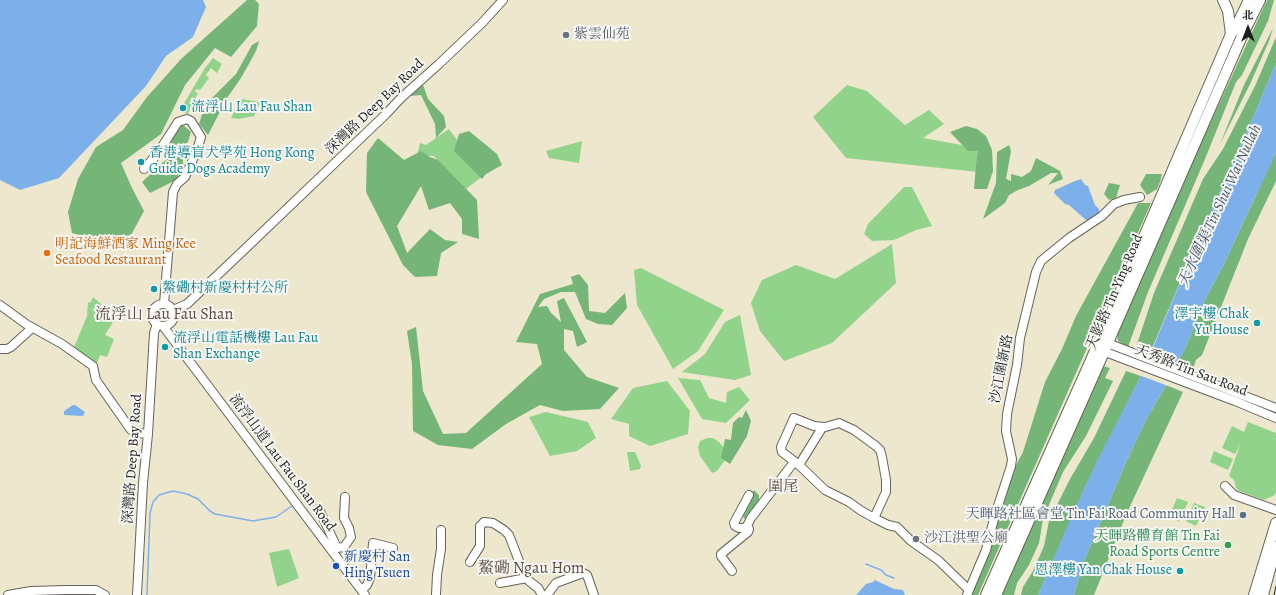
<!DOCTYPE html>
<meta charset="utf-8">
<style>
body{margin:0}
#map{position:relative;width:1276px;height:595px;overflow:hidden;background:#ece7cd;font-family:Alegreya,"Noto Serif SC",serif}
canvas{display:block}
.north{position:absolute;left:1228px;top:8px;width:40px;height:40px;-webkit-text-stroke:3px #f6f6f2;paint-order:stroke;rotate:0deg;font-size:11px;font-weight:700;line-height:16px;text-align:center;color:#1c1c1c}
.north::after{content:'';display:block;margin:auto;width:14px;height:18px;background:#1c1c1c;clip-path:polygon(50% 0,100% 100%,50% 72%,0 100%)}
</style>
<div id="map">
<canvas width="1276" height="595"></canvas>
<div class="north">北</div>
</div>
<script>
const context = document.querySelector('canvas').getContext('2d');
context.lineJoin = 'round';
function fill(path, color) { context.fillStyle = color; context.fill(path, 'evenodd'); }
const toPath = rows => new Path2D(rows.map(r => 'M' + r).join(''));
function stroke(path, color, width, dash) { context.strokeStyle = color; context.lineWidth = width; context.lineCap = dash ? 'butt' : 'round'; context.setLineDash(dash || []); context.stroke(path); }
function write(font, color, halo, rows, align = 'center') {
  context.font = font + ' Alegreya,"Noto Serif SC",serif'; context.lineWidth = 4; context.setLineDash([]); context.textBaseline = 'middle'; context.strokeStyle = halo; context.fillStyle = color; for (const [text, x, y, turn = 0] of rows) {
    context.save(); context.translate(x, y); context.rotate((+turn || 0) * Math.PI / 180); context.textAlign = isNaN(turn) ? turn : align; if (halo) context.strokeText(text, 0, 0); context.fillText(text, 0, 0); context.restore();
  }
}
const green = toPath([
 [213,58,222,64,217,73,211,68,206,75,209,78,200,90,196,89,195,92,198,93,188,114,180,110,205,68],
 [847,85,867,91,905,125,929,110,944,124,923,138,984,149,978,172,846,158,813,117],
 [241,99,260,102,254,116,239,119,231,118],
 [449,129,483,176,463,191,434,156,417,155,420,143,426,145],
 [582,141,579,163,549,158,546,151],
 [904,187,912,187,932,226,916,230,894,240,872,241,864,234,868,224],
 [892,244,896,283,832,343,784,361,760,331,751,303,762,280,796,265,835,279],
 [641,268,724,310,698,351,673,369,637,305,634,270],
 [93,297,116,317,105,335,114,339,107,357,100,355,96,365,73,350,87,316,88,302,90,303],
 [740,315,751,375,735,380,682,372,705,354,725,322],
 [678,378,700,380,709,398,726,403,727,392,739,387,750,400,726,423,702,419],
 [667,381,690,411,688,434,650,446,629,436,629,424,611,419,633,388],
 [546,412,588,422,596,438,577,451,550,456,529,417],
 [1248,422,1276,433,1276,492,1275,495,1264,500,1239,491,1236,488,1234,480,1229,476,1240,445,1235,454,1222,448,1232,426,1244,432],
 [707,438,713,438,719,442,723,447,725,460,717,471,712,473,700,456,698,447,700,441],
 [1214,451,1233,459,1228,470,1210,462],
 [627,452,635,452,641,466,640,469,630,471],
 [1177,498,1188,502,1179,521,1169,517],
 [1194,503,1205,507,1196,526,1186,521],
 [289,549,299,578,277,587,269,553]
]);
const forest = toPath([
 [247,0,255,0,259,4,257,26,231,57,215,48,185,85,161,134,121,163,132,188,144,211,130,237,118,243,105,241,72,233,68,212,78,179,96,147,123,130,147,97,181,59],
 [1267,0,1274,0,1268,21,1242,75,1236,82,1205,159,1148,292,1128,347,1118,341,1117,335,1119,326,1191,165],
 [1273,28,1269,41,1250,84,1220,144,1244,85],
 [1276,37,1276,63,1255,113,1193,252,1149,355,1135,350,1154,293,1203,179,1223,149,1256,84],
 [259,41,256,51,241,78,227,98,208,135,199,124,205,105,236,74,252,45],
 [422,82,428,99,444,116,446,127,436,138,435,124,421,95,410,96],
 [183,125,191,132,183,158,183,167,176,180,150,193,142,182,169,157,168,151,176,130],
 [966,126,977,129,986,136,992,150,993,171,987,189,974,189,976,165,978,151,968,151,950,132],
 [469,131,497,154,502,165,486,174,482,179,454,151,459,134],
 [378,138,404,160,421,151,430,157,438,160,477,200,479,239,462,234,462,219,450,203,429,210,421,186,397,226,407,253,430,229,445,240,458,242,441,253,437,276,415,277,403,265,366,192,367,153],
 [1009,145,1011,151,1006,179,1011,181,1011,174,1022,177,1031,171,1036,158,1060,171,1063,179,1048,185,1058,173,1051,173,1029,186,1018,190,1009,195,1005,203,983,219,996,183,997,152],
 [1276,152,1276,181,1248,239,1202,355,1196,360,1192,372,1175,365,1185,349,1206,298,1224,264],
 [1146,174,1162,174,1160,182,1157,189,1147,195,1140,185],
 [1109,183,1120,185,1116,198,1109,200,1104,194],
 [1138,203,1151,203,978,595,969,595,1015,467,1023,452,1045,382,1062,349,1076,316],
 [579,274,588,285,589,311,605,313,625,293,627,308,612,325,598,324,586,319,575,292,561,292,544,299,538,307,547,306,551,313,561,322,557,301,564,298,587,342,577,347,573,331,564,329,564,350,587,377,619,388,600,409,563,411,540,405,506,424,472,449,438,445,413,431,412,364,407,331,416,327,423,391,443,434,466,433,542,364,537,344,516,342,540,294,573,284,571,277],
 [1103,366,1110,368,1105,378,1113,381,1086,436,1063,472,1043,519,1039,543,1029,565,1017,583,1014,595,1001,595,1033,521,1088,402],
 [1126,371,1141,376,1086,485,1038,595,1021,595,1023,587,1033,571,1044,546,1049,521,1070,479,1094,438],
 [1166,385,1183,392,1126,515,1094,595,1074,595,1084,561,1127,460,1145,422],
 [746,410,751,421,747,436,730,464,721,458,725,439,731,440,733,423,739,417,742,418],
 [754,490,759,495,759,500,745,519,742,515]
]);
const water = toPath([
 [0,0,203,0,206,7,193,37,166,56,146,86,59,178,20,190,0,180],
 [1276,63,1276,152,1269,169,1255,197,1224,264,1206,298,1185,349,1177,363,1166,385,1145,422,1127,460,1084,561,1074,595,1038,595,1073,513,1098,459,1141,376,1193,252,1255,113],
 [1081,179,1085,185,1088,186,1095,205,1099,209,1099,215,1093,219,1086,220,1069,205,1065,204,1054,193,1055,190,1075,181],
 [73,405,75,405,85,412,83,416,64,415,64,411],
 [875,580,894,589,903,590,905,595,856,595,866,584,873,582]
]);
const pier = toPath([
 [1147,355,1177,366,1168,386,1139,375]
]);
const stream = toPath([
 [866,564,881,570,886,575,894,578],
 [147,595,150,513,153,502,159,495,173,491,187,494,198,499,210,511,215,514,253,521,276,517,292,506]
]);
const minor = toPath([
 [144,169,158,153,178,122,187,119,191,121,201,137,197,150,185,177,177,184,173,192,164,304],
 '152 315a11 11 0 1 1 22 0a11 11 0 1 1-22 0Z',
 [0,305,26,324,62,344,93,366,96,380,131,430,138,433,148,434],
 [173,310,187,304,246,248,386,114,401,98,439,64,482,23,503,0],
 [163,326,365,595],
 [1102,341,1276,408],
 [0,349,7,349,11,347,32,328],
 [1100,350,1235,401,1276,418],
 [824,427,814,426,794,418,781,447,782,452,799,465,825,490,849,502,860,510,874,518,888,525,897,527,911,541,938,560,969,590],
 [799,465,822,428,839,423,854,430,876,446,880,450,882,457,886,480,886,492,874,518],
 [1225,486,1234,495,1276,510],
 [319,509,337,548,333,551],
 [747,526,744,528,739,528,735,526,734,523,749,495],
 [337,548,344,547,351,537,349,528,344,518,345,497],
 [470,562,480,546,480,526,484,522,493,523,504,530,509,535,524,574,529,581,538,588,542,595],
 [732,571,721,556,721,554,748,532,749,529,747,526,751,518,794,462],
 [500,583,527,578],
 [362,590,367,585,370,578,373,543,393,548],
 [8,595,31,591,65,590,96,590,105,595],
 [137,595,143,483,148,434,154,333,157,324],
 [436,595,437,575,441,549,441,530],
 [547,595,556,583,583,573,587,575,594,595],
 [967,595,986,550,995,515,1011,466,1012,459,1006,431,1007,414,1017,365,1020,338,1036,272,1041,261,1047,256,1069,238,1102,216,1114,204,1124,200,1140,197]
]);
const major = toPath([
 [1223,0,1228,11,1231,34],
 [986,595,1091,360,1231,34,1236,27,1249,0],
 [996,595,1100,361,1242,36,1260,0],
 [1254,595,1276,523],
 [1263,595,1276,547]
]);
const tram = toPath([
 [1274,595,1276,586]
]);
const markers = [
 [566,35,4,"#6b7280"],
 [183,108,4,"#0f9aa8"],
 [141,162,4,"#0f9aa8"],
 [47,253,4,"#e8710a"],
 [154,289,4,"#0f9aa8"],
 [1257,323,4,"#0f9aa8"],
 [165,347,4,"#0f9aa8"],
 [1243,515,4,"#5c6f8a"],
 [916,539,4,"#6b7280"],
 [1228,545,4,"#2e9e5b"],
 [336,566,4,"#1a4fb4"],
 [1180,571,4,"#0f9aa8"]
];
const worshipNames = [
 ["紫雲仙苑",574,35],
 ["沙江洪聖公廟",924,539]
];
const streetNames = [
 ["深灣路 Deep Bay Road",375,107,-44],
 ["天影路 Tin Ying Road",1115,292,-67],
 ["沙江圍新路",1002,369,-79],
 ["天秀路 Tin Sau Road",1191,371,21],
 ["深灣路 Deep Bay Road",133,459,-86],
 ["流浮山道 Lau Fau Shan Road",282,463,53]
];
const cultureNames = [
 ["流浮山 Lau Fau Shan",191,108],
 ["香港導盲犬學苑 Hong Kong",149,154],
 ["Guide Dogs Academy",149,170],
 ["鰲磡村新慶村村公所",162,289],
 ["澤宇樓 Chak",1249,315,"right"],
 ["Yu House",1249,331,"right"],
 ["流浮山電話機樓 Lau Fau",173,339],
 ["Shan Exchange",173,355],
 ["恩澤樓 Yan Chak House",1172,571,"right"]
];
const foodNames = [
 ["明記海鮮酒家 Ming Kee",55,245],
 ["Seafood Restaurant",55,261]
];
const serviceNames = [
 ["天暉路社區會堂 Tin Fai Road Community Hall",1235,515]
];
const leisureNames = [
 ["天暉路體育館 Tin Fai",1220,537],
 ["Road Sports Centre",1220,553]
];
const transitNames = [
 ["新慶村 San",344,558],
 ["Hing Tsuen",344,574]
];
const waterNames = [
 ["天水圍渠 Tin Shui Wai Nullah",1220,206,-65]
];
const neighbourhoodNames = [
 ["圍尾",783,487]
];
const quarterNames = [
 ["流浮山 Lau Fau Shan",164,315],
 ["鰲磡 Ngau Hom",531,569]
];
fill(green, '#92d38b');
fill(forest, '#75b577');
fill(water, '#7db0ea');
fill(pier, '#ece7cd');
stroke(stream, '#7db0ea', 1.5);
stroke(minor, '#65635a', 10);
stroke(major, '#65635a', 12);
stroke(minor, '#fff', 8);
stroke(major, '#fff', 10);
stroke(tram, '#1c1c1c', 1);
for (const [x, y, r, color] of markers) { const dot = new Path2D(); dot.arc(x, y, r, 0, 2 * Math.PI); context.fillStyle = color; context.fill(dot); stroke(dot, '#f6f6f2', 1.5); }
write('14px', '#5b616d', '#f6f6f2', worshipNames, 'left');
write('14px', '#1c1c1c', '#f6f6f2', streetNames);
write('14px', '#0d838f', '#f6f6f2', cultureNames, 'left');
write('14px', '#c56008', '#f6f6f2', foodNames, 'left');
write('14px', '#4e5e75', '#f6f6f2', serviceNames, 'right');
write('14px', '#27864d', '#f6f6f2', leisureNames, 'right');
write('14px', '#164399', '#f6f6f2', transitNames, 'left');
write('italic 15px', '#43576e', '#f6f6f2', waterNames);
write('15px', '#5d4b42', '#f6f6f2', neighbourhoodNames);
write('16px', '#5d4b42', '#f6f6f2', quarterNames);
</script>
